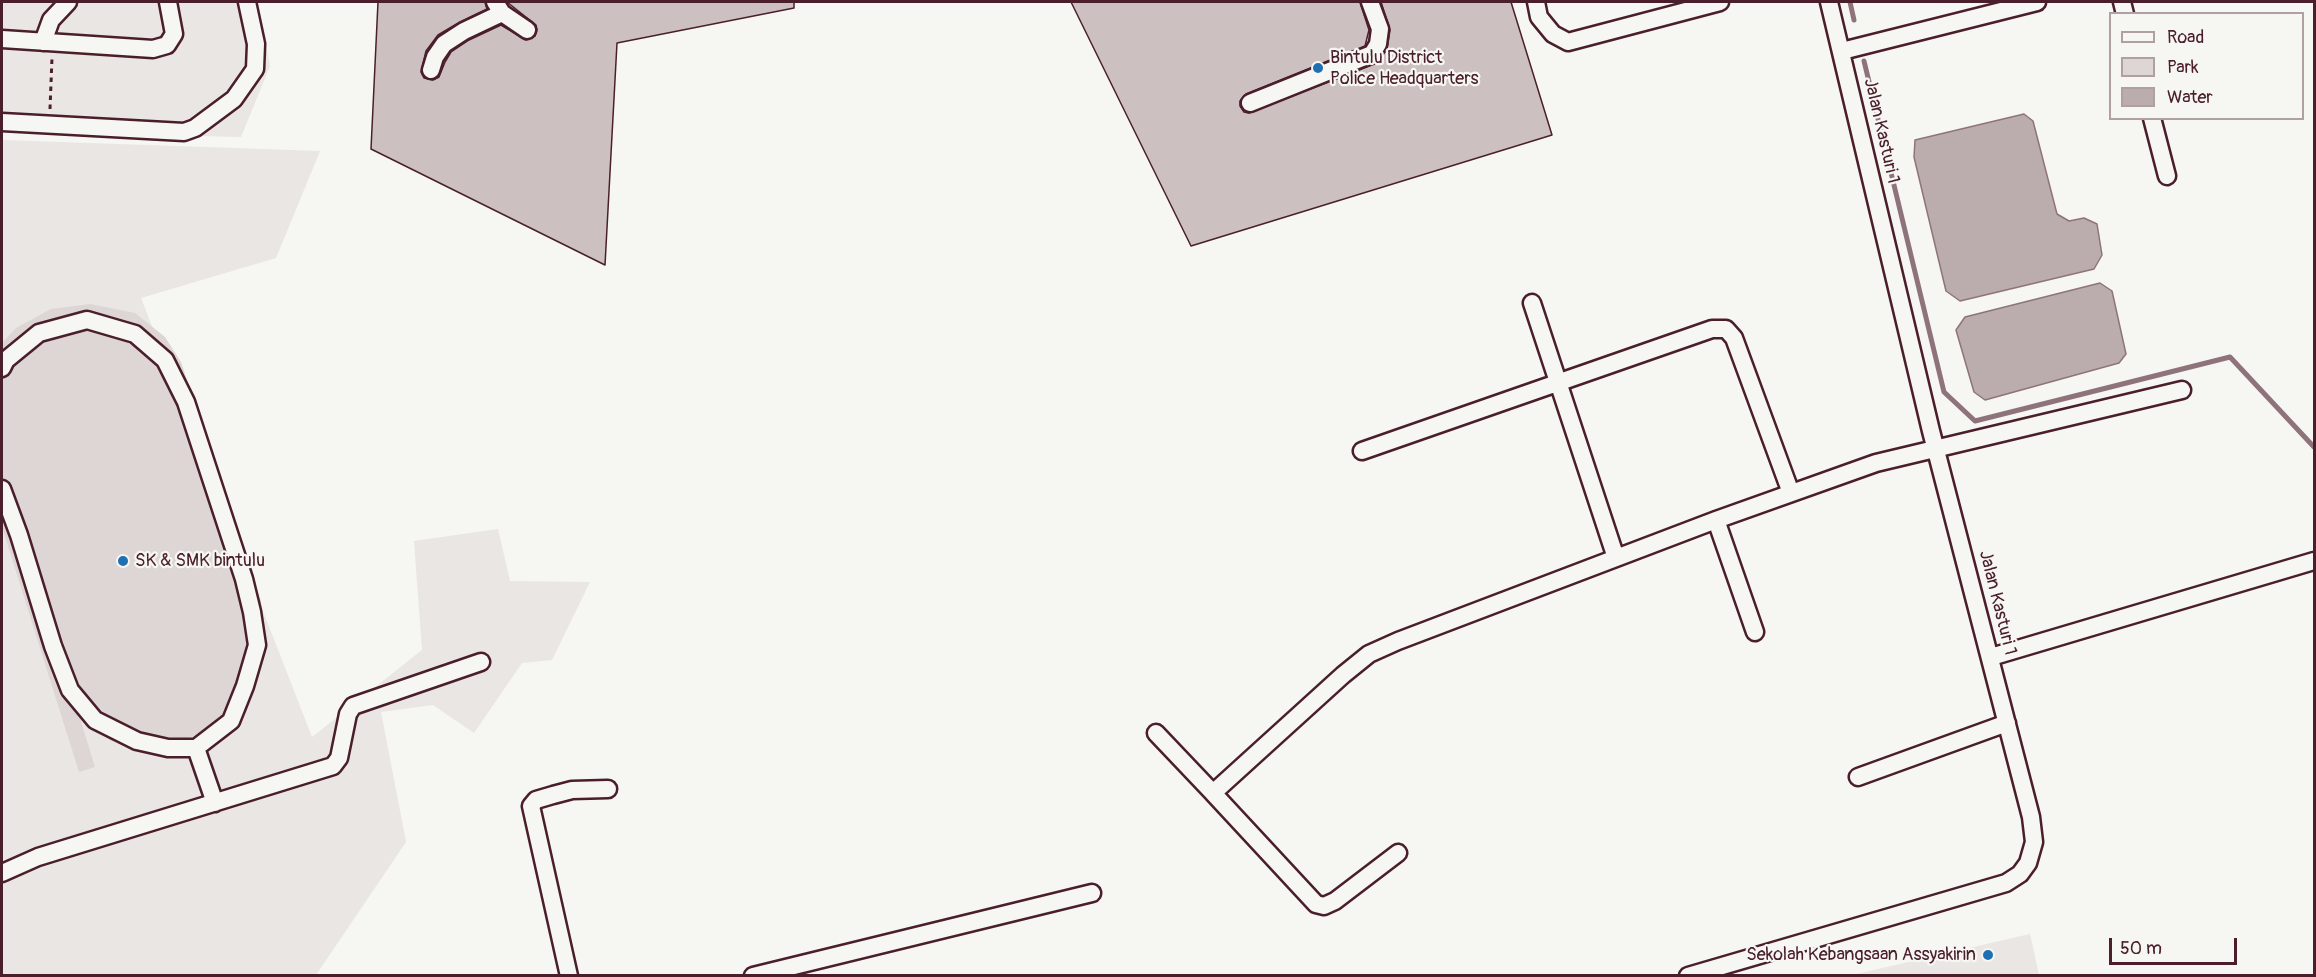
<!DOCTYPE html>
<style>
body{margin:0}
#map{position:relative;width:2316px;height:977px;overflow:hidden;background:#f6f6f2;font-family:Pangolin,sans-serif}
canvas{display:block}
.frame{position:absolute;inset:0;border:3px solid #4a1f2b;pointer-events:none}
.legend{position:absolute;left:2109px;top:12px;width:195px;height:108px;box-sizing:border-box;background:#f6f6f2;border:2px solid #b1a0a2;margin:0;padding:8px 10px;list-style:none;font-size:18px;color:#4a1f2b}
.legend li{display:flex;align-items:center;gap:12px;height:30px}
.legend b{width:30px;border:2px solid #b1a0a2}
.scale{position:absolute;left:2109px;top:938px;width:128px;height:27px;box-sizing:border-box;border:3px solid #4a1f2b;border-top:0;padding-left:8px;font-size:18px;line-height:21px;white-space:nowrap;color:#4a1f2b;-webkit-text-stroke:4px #f6f6f2;paint-order:stroke}
</style>
<div id="map">
<canvas width="2316" height="977"></canvas>
<div class="frame"></div>
<ul class="legend">
<li><b style="height:8px;background:#f6f6f2"></b>Road</li>
<li><b style="height:16px;background:#ddd6d5"></b>Park</li>
<li><b style="height:16px;background:#bbadae"></b>Water</li>
</ul>
<div class="scale">50 m</div>
</div>
<script>
const context = document.querySelector('canvas').getContext('2d');
context.lineJoin = 'round';
function fill(path, color) { context.fillStyle = color; context.fill(path, 'evenodd'); }
const toPath = rows => new Path2D(rows.map(r => 'M' + r).join(''));
function stroke(path, color, width, dash) { context.strokeStyle = color; context.lineWidth = width; context.lineCap = dash ? 'butt' : 'round'; context.setLineDash(dash || []); context.stroke(path); }
function write(font, color, halo, rows, align = 'center') {
  context.font = font + ' Pangolin,sans-serif'; context.lineWidth = 4.5; context.setLineDash([]); context.textBaseline = 'middle'; context.strokeStyle = halo; context.fillStyle = color; for (const [text, x, y, turn = 0] of rows) {
    context.save(); context.translate(x, y); context.rotate((+turn || 0) * Math.PI / 180); context.textAlign = isNaN(turn) ? turn : align; if (halo) context.strokeText(text, 0, 0); context.fillText(text, 0, 0); context.restore();
  }
}
const built = toPath([
 [2,2,258,2,270,66,241,137,2,131],
 [2,140,320,151,276,258,141,298,312,737,422,650,414,541,498,529,510,581,590,582,552,660,522,663,474,733,433,705,381,712,406,842,316,975,2,976],
 [2030,934,2039,975,1852,975]
]);
const green = toPath([
 [90,304,135,313,165,337,181,362,261,601,264,647,228,719,183,741,143,745,111,741,79,715,95,767,79,772,2,527,2,343,16,328,51,309]
]);
const water = toPath([
 [2024,114,2033,121,2057,214,2069,221,2084,218,2097,224,2102,255,2094,269,1960,301,1946,291,1914,157,1915,140,2024,114],
 [2100,283,2112,291,2126,354,2119,363,1985,400,1974,392,1956,330,1965,317,2100,283]
]);
const stream = toPath([
 [1850,2,1854,20],
 [1864,61,1944,392,1975,421,2230,357,2314,447]
]);
const building = toPath([
 [378,2,485,2,487,9,460,22,438,35,426,51,421,72,424,78,433,80,439,77,445,62,451,52,469,40,501,25,526,40,535,36,537,30,536,25,507,2,794,2,794,8,617,43,605,265,371,149,378,2],
 [1071,2,1360,2,1369,30,1365,46,1246,94,1240,101,1240,106,1244,112,1249,113,1377,63,1387,49,1390,30,1381,2,1511,2,1552,135,1191,246,1071,2]
]);
const path = toPath([
 [50,109,52,58]
]);
const minor = toPath([
 [495,2,502,13,527,30],
 [1536,2,1539,17,1553,34,1568,42,1720,2],
 [2122,2,2125,14],
 [2,39,153,49,167,45,174,34,168,2],
 [43,42,51,20,68,2],
 [1842,51,2037,2],
 [431,70,435,57,444,44,464,31,502,13],
 [1250,103,1372,54,1378,44,1380,29,1370,2],
 [2152,118,2167,176],
 [2,122,184,132,195,128,234,99,255,69,256,44,247,2],
 [1532,303,1616,558],
 [2,368,6,360,39,333,87,320,135,334,165,360,186,402,244,579,252,612,257,645,245,686,231,721,196,748,168,748,137,741,95,720,70,690,53,646,19,535,2,489],
 [1362,451,1712,329,1726,329,1734,338,1791,493],
 [1716,520,1755,632],
 [1991,657,2314,561],
 [1156,733,1213,793],
 [196,748,215,803],
 [1858,777,2007,723],
 [1398,853,1335,901,1324,906,1316,904,1213,793,1343,675,1369,654,1398,641,1716,520,1876,463,2182,390],
 [2,873,38,857,333,766,339,758,348,714,353,706,481,662],
 [569,976,531,806,536,800,553,795,572,790,608,789],
 [753,976,1092,893],
 [1688,976,2006,883,2020,874,2028,863,2034,842,2031,817,1931,431,1829,2]
]);
const markers = [
 [1318,68,6,"#1f6fb2"],
 [123,561,6,"#1f6fb2"],
 [1988,955,6,"#1f6fb2"]
];
const poiNames = [
 ["Bintulu District",1330,58],
 ["Police Headquarters",1330,79],
 ["SK & SMK bintulu",135,561],
 ["Sekolah Kebangsaan Assyakirin",1976,955,"right"]
];
const streetNames = [
 ["Jalan Kasturi 1",1881,131,77],
 ["Jalan Kasturi 1",1997,603,76]
];
fill(built, '#e9e6e3');
fill(green, '#ddd6d5');
fill(water, '#bbadae');
stroke(water, '#8e747a', 1.5);
stroke(stream, '#8e747a', 5);
fill(building, '#ccc1c0');
stroke(building, '#4a1f2b', 1.5);
stroke(minor, '#4a1f2b', 21);
stroke(path, '#4a1f2b', 3, [4.5, 4.5]);
stroke(minor, '#f6f6f2', 16);
for (const [x, y, r, color] of markers) { const dot = new Path2D(); dot.arc(x, y, r, 0, 2 * Math.PI); context.fillStyle = color; context.fill(dot); stroke(dot, '#f6f6f2', 2); }
write('18px', '#4a1f2b', '#f6f6f2', poiNames, 'left');
write('18px', '#4a1f2b', '#f6f6f2', streetNames);
</script>
